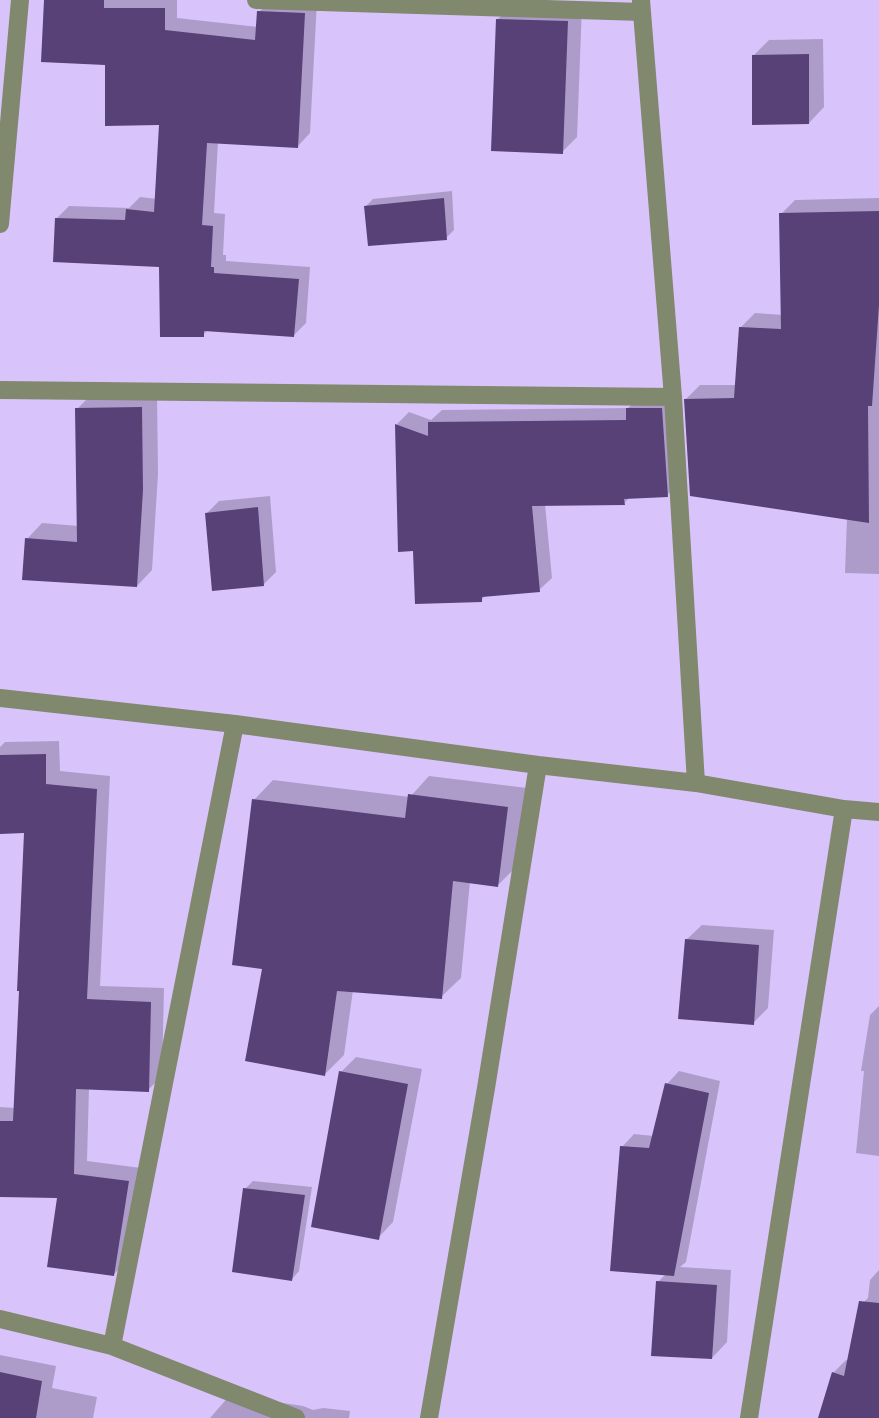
<!DOCTYPE html>
<style>
body{margin:0}
canvas{display:block;background:#d8c3fb}
</style>
<canvas width="879" height="1418"></canvas>
<script>
const context = document.querySelector('canvas').getContext('2d');
context.lineJoin = 'round';
function fill(path, color) { context.fillStyle = color; context.fill(path, 'evenodd'); }
const toPath = rows => new Path2D(rows.map(r => 'M' + r).join(''));
function stroke(path, color, width, dash) { context.strokeStyle = color; context.lineWidth = width; context.lineCap = dash ? 'butt' : 'round'; context.setLineDash(dash || []); context.stroke(path); }
const shadow = toPath([
 [46,0,177,0,177,18,258,27,259,12,271,0,317,1,310,133,298,146,218,142,214,213,225,214,223,255,226,255,226,261,310,267,306,323,294,335,209,329,203,335,161,266,56,219,69,206,129,208,140,197,157,199,161,123,107,63],
 [513,4,582,6,577,137,562,152,497,20],
 [823,39,824,107,809,123,754,55,769,40],
 [452,191,454,230,446,238,365,207,373,199],
 [879,198,879,574,845,573,847,518,686,399,700,385,737,385,740,328,755,313,783,315,781,214,795,200],
 [157,392,158,474,152,570,137,586,27,539,42,523,79,526,77,409,92,394],
 [641,396,674,396,680,482,667,495,630,497,624,503,545,504,552,578,539,590,486,595,481,600,415,549,400,550,397,424,409,412,431,420,442,410,628,408],
 [270,496,276,572,263,585,207,513,219,501],
 [59,741,60,771,110,776,100,986,164,988,162,1076,148,1090,89,1088,87,1161,141,1168,128,1260,114,1274,59,1196,0,1196,0,1107,16,1108,26,832,0,832,0,747,5,742],
 [429,776,527,788,517,866,498,885,470,881,461,978,441,997,353,990,344,1055,325,1074,264,967,254,800,273,780,410,797],
 [702,925,774,930,768,1008,753,1023,686,940],
 [879,1006,879,1156,856,1153,864,1071,861,1071,870,1015],
 [356,1057,422,1069,393,1222,378,1238,341,1072],
 [679,1071,720,1081,686,1262,680,1267,731,1270,727,1342,712,1358,658,1282,666,1274,622,1147,634,1134,654,1136,667,1084],
 [253,1181,312,1187,299,1271,292,1279,245,1189],
 [879,1270,879,1418,819,1418,833,1373,846,1360,849,1361,860,1306,868,1298,870,1280],
 [0,1355,56,1366,52,1388,97,1397,93,1418,0,1418],
 [230,1395,303,1406,313,1410,323,1408,350,1411,349,1418,210,1418]
]);
const building = toPath([
 [44,0,104,0,104,8,165,8,165,30,255,40,257,11,305,13,298,148,207,143,202,225,213,226,211,267,214,267,214,273,299,279,294,337,204,331,204,337,160,337,159,267,53,262,55,218,125,220,126,209,154,212,159,125,105,126,105,65,41,62],
 [496,19,568,21,563,154,491,151],
 [809,54,809,124,752,125,752,55],
 [444,198,447,240,368,246,364,206],
 [879,211,879,305,872,406,868,406,869,523,690,496,684,399,734,398,739,327,781,329,779,213],
 [142,407,143,490,137,587,22,580,25,538,77,542,75,408],
 [626,408,662,408,668,497,624,499,625,505,532,506,540,592,482,597,482,602,415,604,413,551,398,552,395,424,428,436,428,422,626,420],
 [258,507,264,586,212,591,205,513],
 [46,754,46,784,97,789,87,999,151,1002,149,1092,76,1089,74,1174,129,1181,114,1276,47,1267,57,1198,0,1197,0,1121,13,1121,19,991,17,991,24,833,0,834,0,755],
 [408,794,508,807,498,887,453,881,442,999,337,991,325,1076,245,1061,262,969,232,965,252,799,405,818],
 [685,939,759,945,754,1025,678,1019],
 [339,1071,408,1084,379,1240,311,1227],
 [665,1083,709,1093,674,1276,610,1271,620,1146,649,1148],
 [243,1188,305,1195,292,1281,232,1272],
 [656,1281,717,1285,712,1359,651,1356],
 [859,1301,879,1303,879,1418,818,1418,832,1372,844,1376],
 [0,1372,42,1381,36,1418,0,1418]
]);
const minor = toPath([
 [256,0,642,12],
 [641,0,673,397,696,783],
 [0,224,20,0],
 [0,390,673,397],
 [0,698,235,724,538,765,696,783,844,809,879,812],
 [0,1319,112,1346,296,1418],
 [112,1346,235,724],
 [429,1418,486,1088,538,765],
 [749,1418,844,809]
]);
fill(shadow, '#0003');
fill(building, '#574177');
stroke(minor, '#80886d', 18);
</script>
